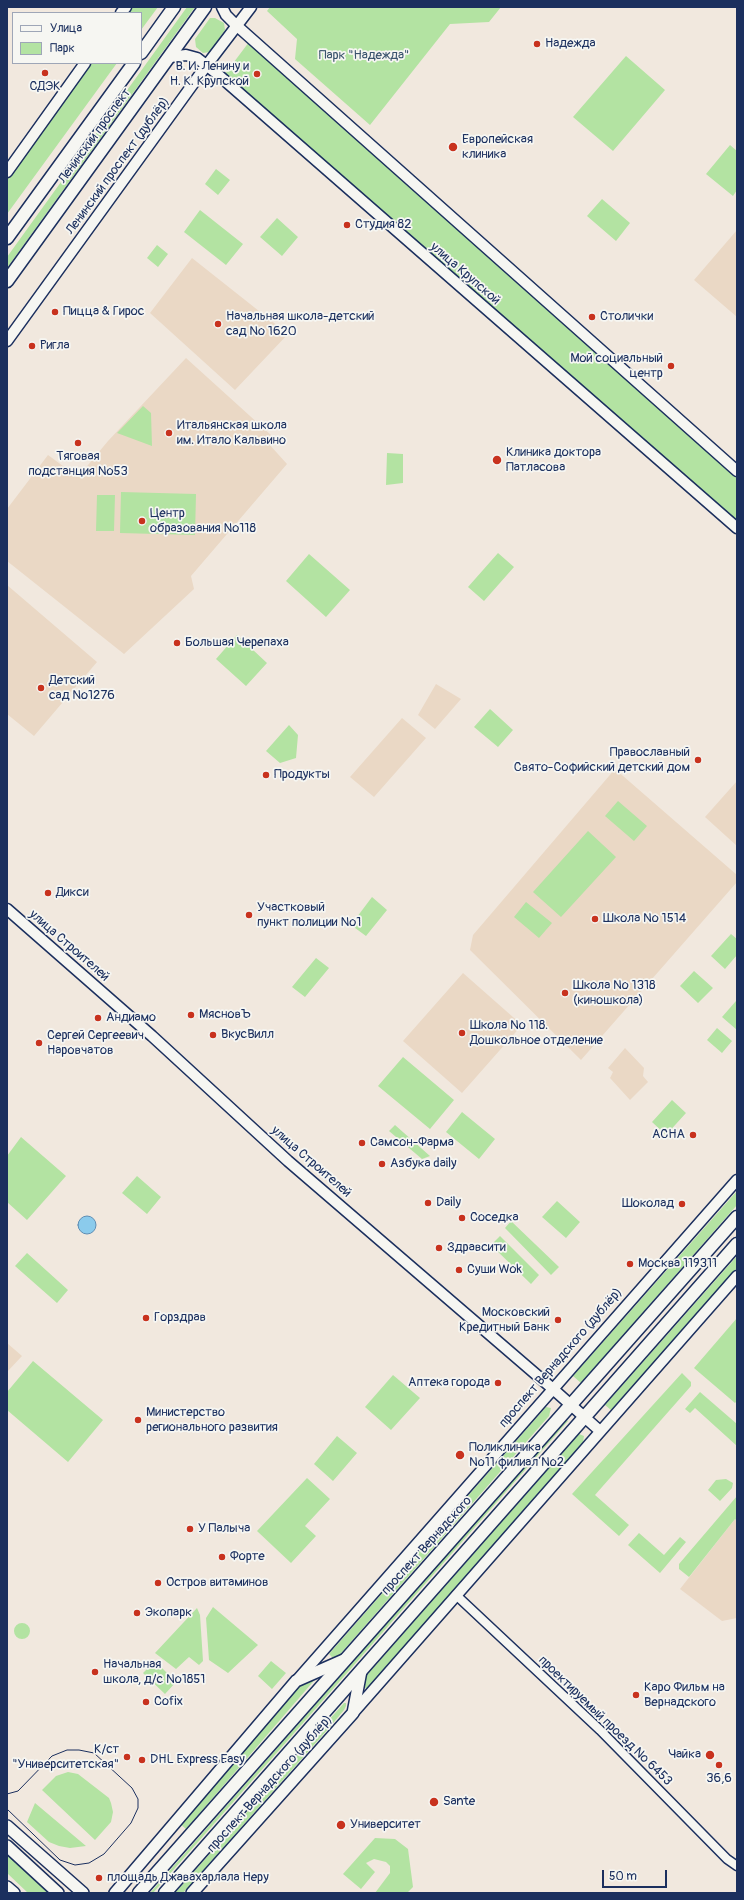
<!DOCTYPE html>
<meta charset="utf-8">
<style>
body{margin:0}
#map{position:relative;width:744px;height:1900px;overflow:hidden;background:#f1e8de;font-family:Pangolin,sans-serif}
canvas{display:block}
.frame{position:absolute;inset:0;border:8px solid #1b2f5e;pointer-events:none}
.legend{position:absolute;left:12px;top:12px;width:130px;height:52px;box-sizing:border-box;background:#f6f6f2;border:1px solid #9ea6b7;margin:0;padding:5px 7px;list-style:none;font-size:12px;color:#1b2f5e}
.legend li{display:flex;align-items:center;gap:8px;height:20px}
.legend b{width:20px;border:1px solid #9ea6b7}
.scale{position:absolute;left:602px;top:1870px;width:65px;height:18px;box-sizing:border-box;border:2px solid #1b2f5e;border-top:0;padding-left:5px;font-size:12px;line-height:14px;white-space:nowrap;color:#1b2f5e;-webkit-text-stroke:3px #f6f6f2;paint-order:stroke}
</style>
<div id="map">
<canvas width="744" height="1900"></canvas>
<div class="frame"></div>
<ul class="legend">
<li><b style="height:5px;background:#f6f6f2"></b>Улица</li>
<li><b style="height:11px;background:#b3e3a2"></b>Парк</li>
</ul>
<div class="scale">50 m</div>
</div>
<script>
const context = document.querySelector('canvas').getContext('2d');
context.lineJoin = 'round';
function fill(path, color) { context.fillStyle = color; context.fill(path, 'evenodd'); }
const toPath = rows => new Path2D(rows.map(r => 'M' + r).join(''));
function stroke(path, color, width, dash) { context.strokeStyle = color; context.lineWidth = width; context.lineCap = dash ? 'butt' : 'round'; context.setLineDash(dash || []); context.stroke(path); }
function write(font, color, halo, rows, align = 'center') {
  context.font = font + ' Pangolin,sans-serif'; context.lineWidth = 3.5; context.setLineDash([]); context.textBaseline = 'middle'; context.strokeStyle = halo; context.fillStyle = color; for (const [text, x, y, turn = 0] of rows) {
    context.save(); context.translate(x, y); context.rotate((+turn || 0) * Math.PI / 180); context.textAlign = isNaN(turn) ? turn : align; if (halo) context.strokeText(text, 0, 0); context.fillText(text, 0, 0); context.restore();
  }
}
const built = toPath([
 [737,230,737,317,694,280],
 [192,258,288,334,235,390,150,313],
 [186,358,271,435,268,443,287,464,191,576,194,589,124,654,7,561,7,509,48,455,78,477,108,441],
 [7,585,97,662,34,736,7,714],
 [436,684,461,699,435,729,418,715],
 [402,718,426,738,374,797,350,777],
 [615,769,737,875,737,882,581,1060,470,950,473,935],
 [737,781,737,846,705,817],
 [463,973,522,1025,462,1093,403,1041],
 [625,1048,644,1068,643,1076,648,1082,630,1100,610,1078,613,1072,608,1068],
 [7,1343,22,1356,7,1372],
 [735,1519,737,1521,737,1618,722,1621,680,1589]
]);
const green = toPath([
 [130,7,158,7,141,30,141,13,126,13],
 [187,7,195,7,7,268,7,257],
 [270,7,501,7,489,22,450,24,370,125,295,59,297,39,267,11],
 [210,18,215,18,224,23,225,30,210,52,203,53,196,47,195,39],
 [249,42,737,475,737,523,225,74],
 [626,56,665,90,613,151,573,117],
 [90,63,117,63,7,214,7,177],
 [730,145,737,151,737,190,733,196,706,174],
 [216,169,230,180,218,195,205,184],
 [602,199,630,223,616,241,587,216],
 [200,210,243,244,226,265,184,232],
 [277,218,298,237,282,256,260,237],
 [157,245,168,254,158,267,147,258],
 [143,406,151,413,152,446,117,433],
 [387,453,403,454,403,483,386,485],
 [121,492,196,494,195,535,120,533],
 [97,495,115,495,114,531,96,531],
 [498,553,514,567,484,601,468,587],
 [309,554,350,590,326,617,286,581],
 [237,635,267,663,246,686,216,659],
 [490,709,513,730,498,747,474,727],
 [289,725,298,735,296,758,280,763,266,751],
 [618,801,647,826,634,841,605,816],
 [588,831,616,857,561,917,533,892],
 [372,897,387,910,366,936,351,925],
 [526,902,552,923,539,938,514,917],
 [731,934,737,939,737,955,725,969,711,956],
 [316,958,329,968,305,997,292,987],
 [694,971,713,988,698,1003,680,986],
 [736,1001,737,1002,737,1030,722,1017],
 [717,1028,732,1041,722,1053,707,1040],
 [403,1057,454,1100,430,1129,378,1086],
 [672,1100,686,1113,666,1135,652,1122],
 [462,1112,495,1139,479,1159,446,1132],
 [395,1125,430,1156,422,1159,389,1131],
 [21,1137,66,1176,27,1220,7,1202,7,1156],
 [137,1176,161,1197,147,1214,122,1193],
 [737,1191,737,1205,581,1383,573,1376],
 [557,1201,580,1222,566,1238,542,1217],
 [511,1221,559,1267,551,1275,505,1228],
 [500,1236,539,1275,531,1284,491,1245],
 [27,1253,68,1290,57,1303,15,1266],
 [737,1256,737,1268,611,1410,605,1405],
 [737,1318,737,1401,735,1403,694,1368],
 [33,1361,103,1420,68,1462,7,1410,7,1392],
 [682,1373,691,1382,691,1386,595,1495,629,1525,619,1536,572,1494],
 [393,1375,420,1398,391,1430,365,1407],
 [700,1392,737,1424,737,1446,695,1408,690,1413,685,1409],
 [546,1407,551,1408,549,1416,335,1660,329,1654],
 [566,1419,568,1421,319,1705,153,1893,150,1893],
 [579,1434,584,1436,583,1442,367,1689,362,1686,367,1675],
 [337,1436,357,1453,333,1481,314,1464],
 [307,1478,330,1499,305,1526,316,1536,291,1563,257,1531],
 [726,1479,733,1483,732,1488,720,1501,708,1490,716,1480],
 [737,1496,737,1521,735,1519,689,1577,679,1569,679,1564],
 [639,1533,664,1555,680,1537,686,1542,660,1573,628,1545],
 [213,1607,258,1645,228,1673,209,1660,206,1618],
 [197,1608,200,1615,203,1661,199,1665,189,1657,176,1669,155,1653],
 '14 1631a8 8 0 1 1 16 0a8 8 0 1 1-16 0Z',
 [155,1661,176,1682,165,1694,143,1673],
 [271,1661,286,1673,272,1689,258,1676],
 [318,1676,186,1829,179,1823,296,1688,301,1684],
 [344,1703,346,1703,346,1706,344,1710,329,1728,183,1893,175,1893],
 [68,1772,78,1774,109,1798,111,1803,113,1812,111,1822,95,1840,42,1790,56,1776],
 [35,1803,86,1846,70,1848,59,1846,49,1842,27,1822],
 [375,1838,395,1839,408,1849,413,1887,407,1893,375,1893,390,1873,390,1866,386,1862,374,1859,366,1863,375,1872,361,1889,343,1874],
 [7,1854,50,1893,28,1893,7,1873]
]);
const water = toPath([
 '78 1225a9 9 0 1 1 18 0a9 9 0 1 1-18 0Z'
]);
const minor = toPath([
 [456,1595,600,1730,727,1859,737,1866]
]);
const tertiary = toPath([
 [222,7,226,15,236,25,737,471],
 [121,13,126,7],
 [170,57,186,55,197,58,215,72,737,528],
 [7,172,85,63],
 [7,341,206,66,251,7],
 [7,909,152,1036,288,1161,553,1389,600,1431],
 [298,1679,737,1180],
 [353,1713,737,1276]
]);
const secondary = toPath([
 [7,1826,83,1893],
 [7,1846,58,1893],
 [7,1887,14,1893],
 [115,1893,296,1681,346,1659],
 [192,1893,353,1713,361,1671]
]);
const primary = toPath([
 [141,53,174,7],
 [7,238,134,63],
 [7,281,205,7],
 [139,1893,737,1217],
 [165,1893,737,1244]
]);
const tram = toPath([
 [7,1794,18,1791,52,1756,67,1750,79,1750,94,1753,132,1788,138,1799,138,1808,131,1823,104,1854,89,1863,75,1865,60,1860,7,1809]
]);
const markers = [
 [537,44,4,"#c8321e"],
 [45,73,4,"#c8321e"],
 [257,74,4,"#c8321e"],
 [453,147,5,"#c8321e"],
 [347,225,4,"#c8321e"],
 [55,312,4,"#c8321e"],
 [592,317,4,"#c8321e"],
 [218,324,4,"#c8321e"],
 [32,346,4,"#c8321e"],
 [671,366,4,"#c8321e"],
 [169,433,4,"#c8321e"],
 [78,443,4,"#c8321e"],
 [497,460,5,"#c8321e"],
 [142,521,4,"#c8321e"],
 [177,643,4,"#c8321e"],
 [41,688,4,"#c8321e"],
 [698,760,4,"#c8321e"],
 [266,775,4,"#c8321e"],
 [48,893,4,"#c8321e"],
 [249,915,4,"#c8321e"],
 [595,919,4,"#c8321e"],
 [565,993,4,"#c8321e"],
 [191,1015,4,"#c8321e"],
 [98,1018,4,"#c8321e"],
 [462,1033,4,"#c8321e"],
 [213,1035,4,"#c8321e"],
 [39,1043,4,"#c8321e"],
 [693,1135,4,"#c8321e"],
 [362,1143,4,"#c8321e"],
 [382,1164,4,"#c8321e"],
 [428,1203,4,"#c8321e"],
 [682,1204,4,"#c8321e"],
 [462,1218,4,"#c8321e"],
 [439,1248,4,"#c8321e"],
 [630,1264,4,"#c8321e"],
 [459,1270,4,"#c8321e"],
 [146,1318,4,"#c8321e"],
 [558,1320,4,"#c8321e"],
 [498,1383,4,"#c8321e"],
 [138,1420,4,"#c8321e"],
 [460,1455,5,"#c8321e"],
 [190,1529,4,"#c8321e"],
 [222,1557,4,"#c8321e"],
 [158,1583,4,"#c8321e"],
 [137,1613,4,"#c8321e"],
 [95,1672,4,"#c8321e"],
 [636,1695,4,"#c8321e"],
 [146,1702,4,"#c8321e"],
 [710,1755,5,"#c8321e"],
 [127,1757,4,"#c8321e"],
 [142,1760,4,"#c8321e"],
 [719,1765,4,"#c8321e"],
 [434,1802,5,"#c8321e"],
 [341,1825,5,"#c8321e"],
 [99,1878,4,"#c8321e"]
];
const poiNames = [
 ["Надежда",545,44],
 ["В. И. Ленину и",249,67,"right"],
 ["Н. К. Крупской",249,82,"right"],
 ["СДЭК",45,87,"center"],
 ["Европейская",462,140],
 ["клиника",462,155],
 ["Студия 82",355,225],
 ["Пицца & Гирос",63,312],
 ["Начальная школа-детский",226,317],
 ["сад № 1620",226,332],
 ["Столички",600,317],
 ["Ригла",40,346],
 ["Мой социальный",663,359,"right"],
 ["центр",663,374,"right"],
 ["Итальянская школа",177,426],
 ["им. Итало Кальвино",177,441],
 ["Клиника доктора",506,453],
 ["Патласова",506,468],
 ["Тяговая",78,457,"center"],
 ["подстанция №53",78,472,"center"],
 ["Центр",150,514],
 ["образования №118",150,529],
 ["Большая Черепаха",185,643],
 ["Детский",49,681],
 ["сад №1276",49,696],
 ["Православный",690,753,"right"],
 ["Свято-Софийский детский дом",690,768,"right"],
 ["Продукты",274,775],
 ["Дикси",56,893],
 ["Участковый",257,908],
 ["пункт полиции №1",257,923],
 ["Школа № 1514",603,919],
 ["Школа № 1318",573,986],
 ["(киношкола)",573,1001],
 ["МясновЪ",199,1015],
 ["Андиамо",106,1018],
 ["Школа № 118.",470,1026],
 ["Дошкольное отделение",470,1041],
 ["ВкусВилл",221,1035],
 ["Сергей Сергеевич",47,1036],
 ["Наровчатов",47,1051],
 ["ACHA",685,1135,"right"],
 ["Самсон-Фарма",370,1143],
 ["Азбука daily",390,1164],
 ["Daily",436,1203],
 ["Шоколад",674,1204,"right"],
 ["Соседка",470,1218],
 ["Здравсити",447,1248],
 ["Москва 119311",638,1264],
 ["Суши Wok",467,1270],
 ["Московский",550,1313,"right"],
 ["Кредитный Банк",550,1328,"right"],
 ["Горздрав",154,1318],
 ["Аптека города",490,1383,"right"],
 ["Министерство",146,1413],
 ["регионального развития",146,1428],
 ["Поликлиника",469,1448],
 ["№11 филиал №2",469,1463],
 ["У Палыча",198,1529],
 ["Форте",230,1557],
 ["Остров витаминов",166,1583],
 ["Экопарк",145,1613],
 ["Начальная",103,1665],
 ["школа, д/с №1851",103,1680],
 ["Каро Фильм на",644,1688],
 ["Вернадского",644,1703],
 ["Cofix",154,1702],
 ["К/ст",119,1750,"right"],
 ["\"Университетская\"",119,1765,"right"],
 ["Чайка",701,1755,"right"],
 ["DHL Express Easy",150,1760],
 ["36,6",719,1779,"center"],
 ["Sante",443,1802],
 ["Университет",350,1825],
 ["площадь Джавахарлала Неру",107,1878]
];
const parkNames = [
 ["Парк \"Надежда\"",364,56]
];
const streetNames = [
 ["Ленинский проспект",95,136,-54],
 ["Ленинский проспект (дублёр)",118,166,-54],
 ["улица Крупской",465,274,41],
 ["улица Строителей",69,946,41],
 ["улица Строителей",311,1162,41],
 ["проспект Вернадского (дублёр)",561,1358,-49],
 ["проспект Вернадского",427,1546,-48],
 ["проектируемый проезд № 6453",605,1721,44],
 ["проспект Вернадского (дублёр)",270,1784,-48]
];
fill(built, '#ead8c5');
fill(green, '#b3e3a2');
fill(water, '#8bcbec');
stroke(water, '#5e8db3', 1);
stroke(minor, '#1b2f5e', 11);
stroke(tertiary, '#1b2f5e', 13);
stroke(secondary, '#1b2f5e', 14);
stroke(primary, '#1b2f5e', 15);
stroke(minor, '#f6f6f2', 8);
stroke(tertiary, '#f6f6f2', 10);
stroke(secondary, '#f6f6f2', 11);
stroke(primary, '#f6f6f2', 12);
stroke(tram, '#1b2f5e', 1);
for (const [x, y, r, color] of markers) { const dot = new Path2D(); dot.arc(x, y, r, 0, 2 * Math.PI); context.fillStyle = color; context.fill(dot); stroke(dot, '#f6f6f2', 1.5); }
write('13px', '#1b2f5e', '#f6f6f2', poiNames, 'left');
write('13px', '#39536c', '#f6f6f2', parkNames);
write('13px', '#1b2f5e', '#f6f6f2', streetNames);
</script>
